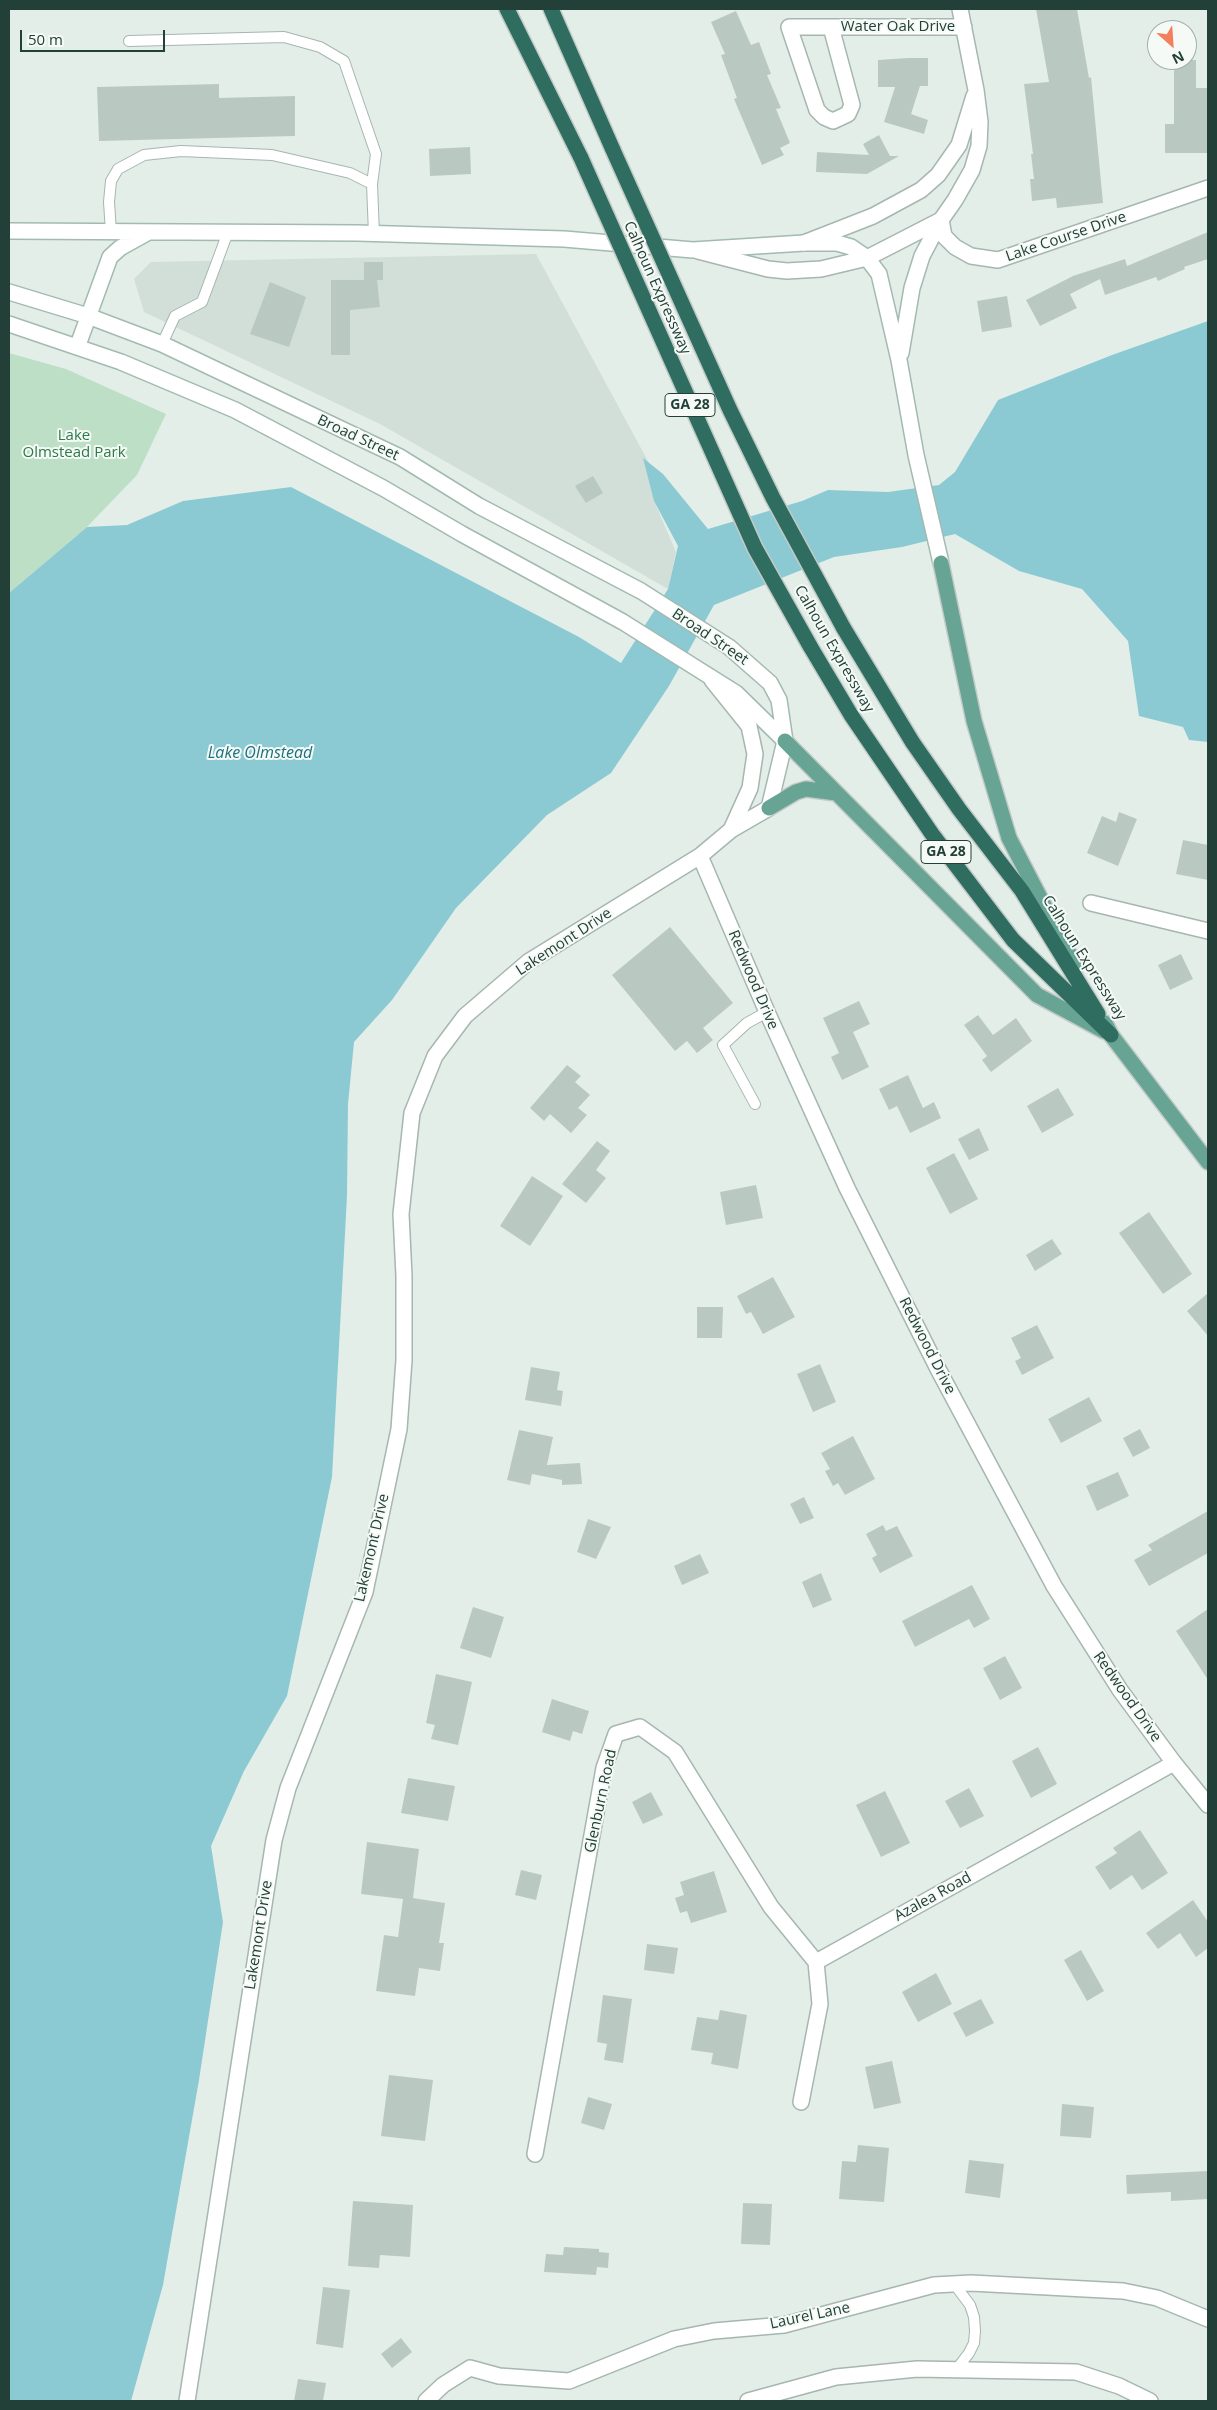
<!DOCTYPE html>
<style>
body{margin:0}
#map{position:relative;width:1217px;height:2410px;overflow:hidden;background:#e4eee9;font-family:"Open Sans",sans-serif}
canvas{display:block}
.frame{position:absolute;inset:0;border:10px solid #234038;pointer-events:none}
.north{position:absolute;left:1147px;top:20px;width:50px;height:50px;box-sizing:border-box;background:#f5faf7;border:1px solid #a1b0ab;border-radius:50%;rotate:154deg;font-size:14px;font-weight:700;line-height:20px;text-align:center;color:#234038}
.north::after{content:'';display:block;margin:auto;width:18px;height:22px;background:#f47f5c;clip-path:polygon(50% 0,100% 100%,50% 72%,0 100%)}
.scale{position:absolute;left:20px;top:30px;width:145px;height:22px;box-sizing:border-box;border:2px solid #234038;border-top:0;padding-left:6px;font-size:15px;line-height:18px;white-space:nowrap;color:#234038;-webkit-text-stroke:4px #f5faf7;paint-order:stroke}
</style>
<div id="map">
<canvas width="1217" height="2410"></canvas>
<div class="frame"></div>
<div class="north">N</div>
<div class="scale">50 m</div>
</div>
<script>
const context = document.querySelector('canvas').getContext('2d');
context.lineJoin = 'round';
function fill(path, color) { context.fillStyle = color; context.fill(path, 'evenodd'); }
const toPath = rows => new Path2D(rows.map(r => 'M' + r).join(''));
function stroke(path, color, width, dash) { context.strokeStyle = color; context.lineWidth = width; context.lineCap = dash ? 'butt' : 'round'; context.setLineDash(dash || []); context.stroke(path); }
function write(font, color, halo, rows, align = 'center') {
  context.font = font + ' "Open Sans",sans-serif'; context.lineWidth = 4; context.setLineDash([]); context.textBaseline = 'middle'; context.strokeStyle = halo; context.fillStyle = color; for (const [text, x, y, turn = 0] of rows) {
    context.save(); context.translate(x, y); context.rotate((+turn || 0) * Math.PI / 180); context.textAlign = isNaN(turn) ? turn : align; if (halo) context.strokeText(text, 0, 0); context.fillText(text, 0, 0); context.restore();
  }
}
const built = toPath([
 [536,254,649,463,654,501,676,552,668,589,380,424,144,312,134,279,151,262]
]);
const green = toPath([
 [9,353,66,369,166,414,137,475,87,527,9,593]
]);
const water = toPath([
 [1208,321,1208,742,1189,740,1183,727,1139,716,1128,641,1082,589,1019,571,955,534,902,547,834,557,714,605,669,686,611,773,547,815,456,908,392,1000,354,1042,348,1104,347,1196,332,1477,287,1696,244,1771,211,1846,223,1922,199,2080,163,2285,131,2401,9,2401,9,593,87,527,127,525,183,501,291,487,579,637,621,663,668,589,678,546,654,501,643,458,663,474,708,529,802,501,828,490,888,492,939,485,955,472,998,400,1112,355]
]);
const building = toPath([
 [1036,9,1077,9,1089,78,1091,77,1103,203,1057,208,1056,198,1032,201,1030,179,1034,179,1031,154,1033,154,1024,84,1049,82],
 [736,11,751,45,759,42,771,74,767,75,781,108,776,109,790,143,780,148,784,155,762,165,734,99,737,98,721,55,725,54,711,22],
 [908,58,928,58,928,86,920,86,911,114,928,120,924,134,884,122,895,87,878,87,878,60],
 [1174,60,1196,60,1196,88,1208,88,1208,153,1165,153,1165,124,1174,124],
 [219,84,219,98,295,96,295,136,99,141,97,87],
 [879,135,890,156,899,156,867,174,816,172,817,152,869,155,863,144],
 [470,147,471,174,430,176,429,149],
 [1208,232,1208,259,1184,267,1185,269,1158,281,1156,277,1105,295,1100,279,1070,294,1077,308,1040,326,1026,300,1073,276,1125,259,1127,266],
 [364,262,383,262,383,280,377,280,380,307,350,310,350,355,331,355,331,280,364,280],
 [270,282,306,297,289,347,250,334],
 [1007,296,1012,327,982,332,977,301],
 [593,476,603,493,586,503,575,486],
 [1119,812,1137,819,1118,866,1087,853,1102,816,1116,822],
 [1183,840,1208,845,1208,880,1176,874],
 [670,927,733,1003,703,1028,713,1040,697,1053,687,1041,675,1051,612,975],
 [1181,954,1193,979,1170,990,1158,965],
 [859,1001,870,1024,853,1032,869,1067,842,1080,831,1057,839,1053,823,1018],
 [978,1015,993,1035,1016,1018,1032,1041,991,1072,982,1060,987,1056,964,1025],
 [567,1065,581,1076,575,1082,590,1095,578,1108,587,1115,571,1133,550,1114,544,1121,530,1108],
 [908,1075,923,1108,934,1102,941,1118,910,1133,897,1106,889,1110,879,1089],
 [1058,1088,1074,1115,1042,1133,1027,1106],
 [979,1128,989,1150,969,1160,958,1139],
 [597,1141,610,1151,596,1170,606,1178,586,1203,562,1184],
 [954,1153,978,1199,950,1214,926,1168],
 [532,1176,563,1196,530,1246,500,1226],
 [756,1185,763,1218,726,1225,720,1192],
 [1149,1212,1192,1274,1163,1294,1119,1233],
 [1052,1239,1062,1254,1035,1271,1026,1255],
 [773,1277,795,1317,763,1334,751,1312,746,1314,737,1296],
 [1208,1293,1208,1336,1187,1311],
 [697,1307,723,1307,722,1338,697,1338],
 [1037,1325,1054,1358,1022,1375,1015,1361,1021,1358,1011,1338],
 [820,1364,836,1402,813,1412,797,1374],
 [531,1367,560,1372,557,1390,563,1391,561,1406,525,1400],
 [1089,1397,1102,1421,1061,1443,1048,1419],
 [1140,1429,1150,1448,1133,1457,1123,1438],
 [519,1430,553,1437,547,1465,580,1463,582,1484,562,1485,562,1480,532,1474,530,1485,507,1480],
 [853,1436,875,1479,845,1495,838,1483,833,1486,825,1471,830,1469,821,1453],
 [1118,1472,1129,1496,1097,1511,1086,1486],
 [804,1497,814,1518,800,1524,790,1504],
 [1208,1511,1208,1553,1149,1586,1134,1560,1152,1550,1148,1545],
 [588,1519,611,1527,596,1559,577,1552],
 [883,1525,886,1531,897,1526,913,1556,880,1573,872,1558,877,1555,866,1534],
 [700,1554,709,1573,682,1585,674,1566],
 [821,1573,832,1600,813,1608,802,1582],
 [972,1585,990,1619,974,1628,969,1619,915,1647,902,1621],
 [473,1607,504,1617,491,1658,460,1648],
 [1208,1609,1208,1680,1176,1631],
 [1005,1656,1022,1688,1000,1700,983,1668],
 [436,1674,472,1682,458,1745,431,1739,435,1725,426,1723],
 [552,1699,589,1711,582,1734,573,1731,570,1741,542,1732],
 [1038,1747,1057,1784,1031,1798,1012,1761],
 [408,1778,455,1786,448,1821,401,1813],
 [969,1788,984,1816,960,1828,945,1801],
 [885,1791,910,1843,881,1857,856,1805],
 [651,1792,663,1815,643,1824,632,1802],
 [1140,1830,1168,1873,1142,1890,1132,1875,1110,1890,1095,1867,1117,1853,1113,1848],
 [367,1842,419,1849,413,1898,445,1903,439,1943,444,1943,440,1971,419,1968,415,1996,376,1991,384,1935,398,1937,403,1899,361,1894],
 [521,1870,542,1875,536,1900,515,1895],
 [714,1871,727,1912,691,1923,687,1911,680,1913,675,1898,684,1895,680,1882],
 [1193,1900,1208,1922,1208,1948,1196,1957,1180,1933,1158,1949,1146,1933],
 [647,1944,678,1948,674,1974,644,1970],
 [1081,1950,1104,1991,1087,2001,1064,1960],
 [936,1973,952,2004,918,2022,902,1992],
 [603,1995,632,1999,623,2063,604,2060,607,2044,597,2042],
 [981,1999,994,2023,966,2037,953,2013],
 [720,2010,747,2015,738,2069,711,2064,713,2053,691,2050,697,2017,718,2020],
 [892,2061,901,2103,874,2109,865,2067],
 [389,2075,433,2080,425,2141,381,2136],
 [588,2097,612,2104,604,2130,581,2123],
 [1062,2104,1094,2107,1091,2138,1060,2136],
 [858,2145,889,2148,884,2202,839,2199,842,2161,856,2162],
 [969,2160,1004,2164,1000,2198,965,2193],
 [1208,2171,1208,2199,1171,2201,1171,2192,1127,2194,1126,2175],
 [353,2201,413,2205,410,2257,380,2255,379,2268,348,2266],
 [743,2203,772,2204,770,2245,741,2244],
 [564,2247,599,2249,599,2252,609,2253,608,2268,597,2267,596,2275,544,2272,546,2254,563,2255],
 [323,2287,350,2290,343,2348,316,2344],
 [401,2338,412,2352,392,2368,381,2354],
 [298,2379,326,2383,323,2401,294,2401]
]);
const service = toPath([
 [129,41,284,37,320,47,344,61,376,154,372,184,374,234],
 [111,232,109,202,111,181,118,169,144,155,181,151,272,155,350,173,372,184],
 [162,344,175,316,202,302,228,232],
 [755,1104,723,1045,747,1023,767,1012],
 [955,2285,970,2305,974,2317,975,2331,974,2343,969,2353,956,2370]
]);
const minor = toPath([
 [831,27,852,105,848,114,833,121,824,117,817,110,789,27,964,27],
 [941,220,944,236,955,247,971,256,998,260,1208,188],
 [804,243,873,216,921,190,938,175,959,145,974,96],
 [698,251,768,269,787,271,821,269,867,258,941,220,955,200,972,170,979,146,980,122,976,90,960,9],
 [712,680,749,726,755,754,750,788,731,830],
 [700,856,767,1012,847,1188,938,1369,1054,1586,1120,1690,1174,1763,1208,1805],
 [1091,903,1208,931],
 [801,2102,820,2004,816,1962,1174,1763],
 [535,2154,604,1768,616,1734,640,1727,675,1752,771,1907,816,1962],
 [187,2401,274,1840,288,1788,365,1592,399,1429,404,1360,404,1276,401,1214,412,1113,435,1056,465,1016,528,962,700,856,731,830,769,808,785,741],
 [426,2401,443,2385,470,2368,499,2376,569,2381,674,2339,714,2331,784,2325,934,2285,971,2283,1123,2291,1157,2298,1208,2319],
 [748,2401,836,2377,917,2369,1076,2372,1119,2386,1150,2401]
]);
const secondary = toPath([
 [9,231,357,233,564,239,693,250,804,243,837,243,851,247,867,258,879,274,899,360,916,455,941,563],
 [9,292,88,316,162,344,400,457,479,506,641,591,729,647,770,683,779,700,785,741],
 [9,324,121,362,235,410,383,488,462,534,623,622,736,693,785,741],
 [78,345,110,257,120,248,147,233],
 [901,353,912,288,922,256,941,220]
]);
const primary = toPath([
 [941,563,974,721,1009,838,1076,967],
 [785,741,1037,995,1104,1031],
 [769,808,796,792,806,789,836,793],
 [1105,1023,1111,1035,1208,1162]
]);
const motorway = toPath([
 [507,9,581,158],
 [551,9,613,150],
 [843,627,913,743,959,809,1022,891,1098,1014],
 [810,646,851,715,932,834,1013,940,1111,1035]
]);
const motorwayBridge = toPath([
 [613,150,730,410,773,498,843,627],
 [581,158,755,548,810,646]
]);
const shields = [
 [690,405,50],
 [946,852,50]
];
const shieldNames = [
 ["GA 28",690,405],
 ["GA 28",946,852]
];
const streetNames = [
 ["Water Oak Drive",898,27],
 ["Lake Course Drive",1066,237,-19],
 ["Calhoun Expressway",657,288,66],
 ["Broad Street",358,438,25],
 ["Broad Street",710,637,34],
 ["Calhoun Expressway",834,649,60],
 ["Lakemont Drive",564,942,-33],
 ["Calhoun Expressway",1084,958,58],
 ["Redwood Drive",753,980,67],
 ["Redwood Drive",927,1346,63],
 ["Lakemont Drive",372,1548,-77],
 ["Redwood Drive",1127,1697,55],
 ["Glenburn Road",601,1801,-78],
 ["Azalea Road",933,1897,-29],
 ["Lakemont Drive",259,1935,-81],
 ["Laurel Lane",810,2316,-12]
];
const parkNames = [
 ["Lake",74,436],
 ["Olmstead Park",74,453]
];
const waterNames = [
 ["Lake Olmstead",260,753]
];
fill(built, '#d2ded8');
fill(green, '#bddfc6');
fill(water, '#8ccad3');
fill(building, '#b9c9c2');
stroke(service, '#a6b6b0', 12);
stroke(minor, '#a6b6b0', 18);
stroke(secondary, '#a2bab1', 18);
stroke(primary, '#c1cac7', 18);
stroke(motorway, '#c1cac7', 18);
stroke(service, '#fff', 10);
stroke(minor, '#fff', 15);
stroke(secondary, '#fff', 15);
stroke(primary, '#68a494', 15);
stroke(motorway, '#2e6d5f', 15);
stroke(motorwayBridge, '#c1cac7', 18, []);
stroke(motorwayBridge, '#2e6d5f', 15);
for (const [x, y, w] of shields) { const box = new Path2D(); box.roundRect(x - w / 2, y - 11.5, w, 23, 4); context.fillStyle = '#f5faf7'; context.fill(box); stroke(box, '#234038', 1); }
write('bold 14px', '#234038', null, shieldNames);
write('15px', '#234038', '#f5faf7', streetNames);
write('15px', '#2c7848', '#f5faf7', parkNames);
write('italic 16px', '#1b6f7e', '#f5faf7', waterNames);
</script>
